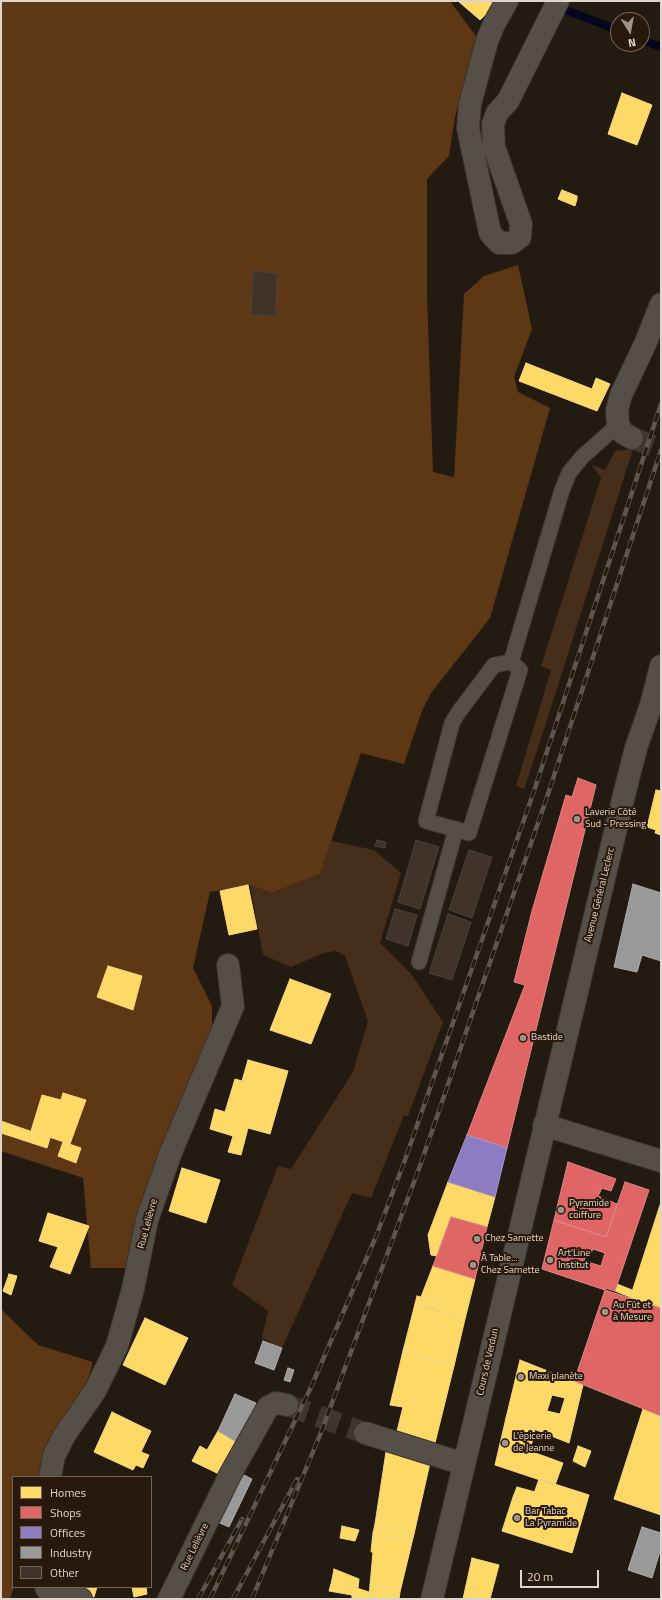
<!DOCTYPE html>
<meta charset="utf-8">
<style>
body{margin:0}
#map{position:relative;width:662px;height:1600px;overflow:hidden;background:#231a12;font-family:"Titillium Web",sans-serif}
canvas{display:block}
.frame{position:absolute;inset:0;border:2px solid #e0d5cc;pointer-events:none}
.legend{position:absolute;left:12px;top:1476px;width:140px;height:112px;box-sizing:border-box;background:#29190c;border:1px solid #726459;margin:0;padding:5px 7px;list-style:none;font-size:12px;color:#e0d5cc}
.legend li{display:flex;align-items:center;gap:8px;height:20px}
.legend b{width:20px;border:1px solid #726459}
.north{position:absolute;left:610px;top:12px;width:40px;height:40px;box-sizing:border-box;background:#29190c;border:1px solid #726459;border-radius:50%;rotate:169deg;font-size:11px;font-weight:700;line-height:16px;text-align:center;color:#e0d5cc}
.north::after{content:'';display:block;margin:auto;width:14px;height:18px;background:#9e948b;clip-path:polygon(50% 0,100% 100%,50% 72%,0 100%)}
.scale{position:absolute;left:520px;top:1570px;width:79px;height:18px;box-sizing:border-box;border:2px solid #e0d5cc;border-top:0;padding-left:5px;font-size:12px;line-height:14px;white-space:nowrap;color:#e0d5cc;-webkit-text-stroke:3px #29190c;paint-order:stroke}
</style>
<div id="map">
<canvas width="662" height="1600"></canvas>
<div class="frame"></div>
<ul class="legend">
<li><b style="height:11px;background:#ffd966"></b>Homes</li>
<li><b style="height:11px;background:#e06666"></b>Shops</li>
<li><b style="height:11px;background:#8e7cc3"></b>Offices</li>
<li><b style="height:11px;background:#999"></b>Industry</li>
<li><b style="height:11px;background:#40332a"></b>Other</li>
</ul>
<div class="north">N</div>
<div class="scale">20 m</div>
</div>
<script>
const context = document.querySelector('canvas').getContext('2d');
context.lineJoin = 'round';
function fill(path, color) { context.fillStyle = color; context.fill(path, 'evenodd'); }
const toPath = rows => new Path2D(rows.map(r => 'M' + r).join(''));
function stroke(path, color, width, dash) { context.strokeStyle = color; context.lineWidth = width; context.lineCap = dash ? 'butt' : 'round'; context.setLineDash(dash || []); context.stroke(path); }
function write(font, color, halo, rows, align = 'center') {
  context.font = font + ' "Titillium Web",sans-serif'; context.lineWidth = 4; context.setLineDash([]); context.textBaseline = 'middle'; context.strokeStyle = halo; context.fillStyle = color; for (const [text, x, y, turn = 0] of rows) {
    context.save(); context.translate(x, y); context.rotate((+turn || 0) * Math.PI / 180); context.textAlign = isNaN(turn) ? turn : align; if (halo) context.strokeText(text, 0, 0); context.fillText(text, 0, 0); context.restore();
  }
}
const green = toPath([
 [633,449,540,742,524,789,516,786,551,670,541,666,601,478,592,465,605,470,615,451],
 [331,841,374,850,401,873,380,943,412,975,443,1022,408,1116,404,1115,371,1198,352,1193,282,1348,262,1338,268,1311,232,1285,278,1166,291,1169,353,1072,368,1021,345,956,336,951,324,953,291,967,263,955,250,885,272,893,320,874]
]);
const forest = toPath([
 [1,1,450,1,478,39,455,117,449,156,427,179,427,293,433,472,454,477,464,294,484,276,518,265,532,329,514,377,518,392,550,408,490,618,431,693,422,711,404,764,361,753,320,874,272,893,250,885,210,892,193,968,212,1006,212,1029,127,1268,91,1268,83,1178,1,1151],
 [1,1309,38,1345,93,1362,88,1379,47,1452,39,1477,13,1477,14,1587,10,1599,1,1599]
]);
const homes = toPath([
 [458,1,499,1,480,20,458,1],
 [622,93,652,105,637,145,608,134,622,93],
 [562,190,577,196,577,199,561,192,562,190],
 [561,192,577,199,575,206,558,199,561,192],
 [526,363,592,389,596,378,610,384,597,411,519,381,526,363],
 [656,790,661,791,661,835,655,833,656,830,647,827,656,790],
 [248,885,257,929,229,935,220,891,248,885],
 [108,966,142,976,133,1010,97,997,108,966],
 [290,979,331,994,311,1044,270,1030,290,979],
 [248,1060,288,1071,270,1134,248,1128,241,1155,228,1152,233,1136,210,1129,215,1109,225,1112,235,1079,242,1081,248,1060],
 [63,1093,86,1100,70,1144,31,1131,42,1095,61,1100,63,1093],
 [1,1121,50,1138,47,1148,1,1133,1,1121],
 [63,1142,81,1148,76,1163,58,1156,63,1142],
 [182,1168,220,1180,206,1223,169,1211,182,1168],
 [448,1182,495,1197,487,1227,451,1217,437,1256,431,1255,428,1235,448,1182],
 [661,1202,661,1308,630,1298,661,1202],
 [48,1213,89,1226,70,1274,50,1267,58,1247,39,1241,48,1213],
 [433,1266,475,1279,465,1319,434,1309,437,1301,421,1297,433,1266],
 [9,1274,17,1276,11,1295,3,1291,9,1274],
 [617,1284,632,1290,630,1297,615,1291,617,1284],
 [417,1296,437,1301,434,1309,415,1304,417,1296],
 [415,1304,465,1319,454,1366,403,1351,415,1304],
 [145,1318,188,1338,165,1385,123,1365,145,1318],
 [403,1351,454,1366,434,1447,396,1435,403,1407,390,1405,403,1351],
 [520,1360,583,1385,569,1443,506,1418,520,1360],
 [552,1395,565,1398,560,1414,547,1411,552,1395],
 [643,1409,661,1416,661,1515,614,1499,643,1409],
 [112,1412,151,1431,141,1452,149,1455,143,1468,136,1465,133,1470,94,1452,112,1412],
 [506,1418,535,1429,530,1451,563,1463,555,1485,495,1465,506,1418],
 [218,1431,238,1443,219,1474,192,1461,200,1446,207,1450,218,1431],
 [578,1446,591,1451,585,1467,573,1461,578,1446],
 [386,1452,430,1463,414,1534,375,1524,386,1452],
 [539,1479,589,1495,572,1553,502,1531,513,1497,531,1502,539,1479],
 [517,1487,535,1492,531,1502,513,1497,517,1487],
 [375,1524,414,1534,412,1542,373,1533,375,1524],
 [342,1526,359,1530,355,1541,340,1538,342,1526],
 [373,1533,412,1542,400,1592,370,1585,373,1552,371,1552,373,1533],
 [472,1558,499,1565,490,1599,463,1599,472,1558],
 [334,1569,359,1579,358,1588,332,1580,334,1569],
 [332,1580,369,1592,369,1599,352,1599,352,1595,329,1591,332,1580],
 [370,1585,400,1592,399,1599,369,1599,370,1585],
 [74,1587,97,1587,94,1597,73,1590,74,1587],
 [132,1587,146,1587,147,1594,134,1597,132,1587]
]);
const shops = toPath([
 [578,778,596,785,507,1148,467,1135,525,985,514,982,532,911,566,795,572,797,578,778],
 [568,1162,616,1179,611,1191,602,1188,598,1196,617,1204,606,1237,554,1220,568,1162],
 [625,1182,649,1190,615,1291,605,1288,605,1290,542,1269,554,1220,606,1237,625,1182],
 [593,1249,605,1253,601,1266,584,1261,587,1252,591,1253,593,1249],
 [451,1217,487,1227,475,1279,433,1266,451,1217],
 [605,1290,661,1308,661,1416,574,1381,605,1290]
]);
const offices = toPath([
 [467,1135,507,1148,495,1197,448,1182,467,1135]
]);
const industry = toPath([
 [633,884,661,893,661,961,642,955,637,972,614,967,633,884],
 [263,1341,282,1348,274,1370,255,1363,263,1341],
 [288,1368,294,1370,290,1382,284,1380,288,1368],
 [235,1394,256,1403,238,1443,218,1431,235,1394],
 [238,1472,252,1479,229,1527,215,1521,238,1472],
 [642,1527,661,1533,661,1548,652,1578,628,1570,642,1527]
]);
const stream = toPath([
 [563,9,618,30],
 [642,40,661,47]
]);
const building = toPath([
 [253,271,277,273,276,316,251,315,253,271],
 [377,840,386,842,385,848,375,846,377,840],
 [416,840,439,847,420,909,398,902,416,840],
 [469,850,492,857,472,918,449,910,469,850],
 [395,909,417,915,408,946,386,939,395,909],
 [448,914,471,922,452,980,429,973,448,914]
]);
const streetTunnel = toPath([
 [632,438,661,449],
 [287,1405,365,1433]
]);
const lane = toPath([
 [511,662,520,670,469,833,426,821,452,723,458,713,494,665,511,662],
 [511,662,562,490,569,473,582,457,618,425],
 [419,962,456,829]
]);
const street = toPath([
 [507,1,494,24,487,41,470,104,468,128,490,233,499,243,512,243,520,237,521,224,494,147,493,124,497,113,508,101,558,1],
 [632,438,623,433,618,425,617,410,621,395,646,342,661,304],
 [544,1125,661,1161],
 [365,1433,464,1464],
 [50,1477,54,1456,64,1436,95,1391,117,1346,133,1289,147,1220,171,1152,233,1006,228,965],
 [46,1587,47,1589,81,1599],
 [169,1599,230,1475,268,1407,276,1403,287,1405]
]);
const secondary = toPath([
 [432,1599,623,799,636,748,651,705,661,666]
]);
const rail = toPath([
 [198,1599,242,1519],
 [210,1599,312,1385,377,1234,406,1157,534,791,661,404],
 [233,1599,297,1479],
 [252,1599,322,1430,421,1163,548,794,661,450]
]);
const markers = [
 [577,819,4,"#9e948b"],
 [523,1038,4,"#9e948b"],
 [561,1210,4,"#9e948b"],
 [477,1239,4,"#9e948b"],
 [550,1260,4,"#9e948b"],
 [473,1265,4,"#9e948b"],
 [605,1312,4,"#9e948b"],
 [521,1377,4,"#9e948b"],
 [505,1443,4,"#9e948b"],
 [517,1518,4,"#9e948b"]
];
const poiNames = [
 ["Laverie Côté",585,813],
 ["Sud - Pressing",585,825],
 ["Bastide",531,1038],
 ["Pyramide",569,1204],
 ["coiffure",569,1216],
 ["Chez Samette",485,1239],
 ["Art'Line",558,1254],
 ["Institut",558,1266],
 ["À Table...",481,1259],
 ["Chez Samette",481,1271],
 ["Au Fût et",613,1306],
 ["à Mesure",613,1318],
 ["Maxi planète",529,1377],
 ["L'épicerie",513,1437],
 ["de Jeanne",513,1449],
 ["Bar Tabac",525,1512],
 ["La Pyramide",525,1524]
];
const streetNames = [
 ["Avenue Général Leclerc",600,895,-76],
 ["Rue Lelièvre",148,1224,-75],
 ["Cours de Verdun",488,1362,-77],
 ["Rue Lelièvre",195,1547,-64]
];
fill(green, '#472e1b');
fill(forest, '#5e3714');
fill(homes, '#ffd966');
stroke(homes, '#f6d885', 1);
fill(shops, '#e06666');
stroke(shops, '#e08785', 1);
fill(offices, '#8e7cc3');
stroke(offices, '#a797c6', 1);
fill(industry, '#999');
stroke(industry, '#aeaba8', 1);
stroke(stream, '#03061c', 8);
fill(building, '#40332a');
stroke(building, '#4b423d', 1);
stroke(streetTunnel, '#3f362e', 22, [22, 11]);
stroke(lane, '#3a332e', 17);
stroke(street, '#3a332e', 24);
stroke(secondary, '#3a332e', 24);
stroke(lane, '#564f48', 15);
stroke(street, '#564f48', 22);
stroke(secondary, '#564f48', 22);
stroke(rail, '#5e5651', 4.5);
stroke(rail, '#29190c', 3, [9]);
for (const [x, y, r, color] of markers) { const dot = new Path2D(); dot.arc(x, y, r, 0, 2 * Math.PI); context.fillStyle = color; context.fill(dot); stroke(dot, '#29190c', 1.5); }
write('10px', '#e0d5cc', '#29190c', poiNames, 'left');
write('10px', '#e0d5cc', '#29190c', streetNames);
</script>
